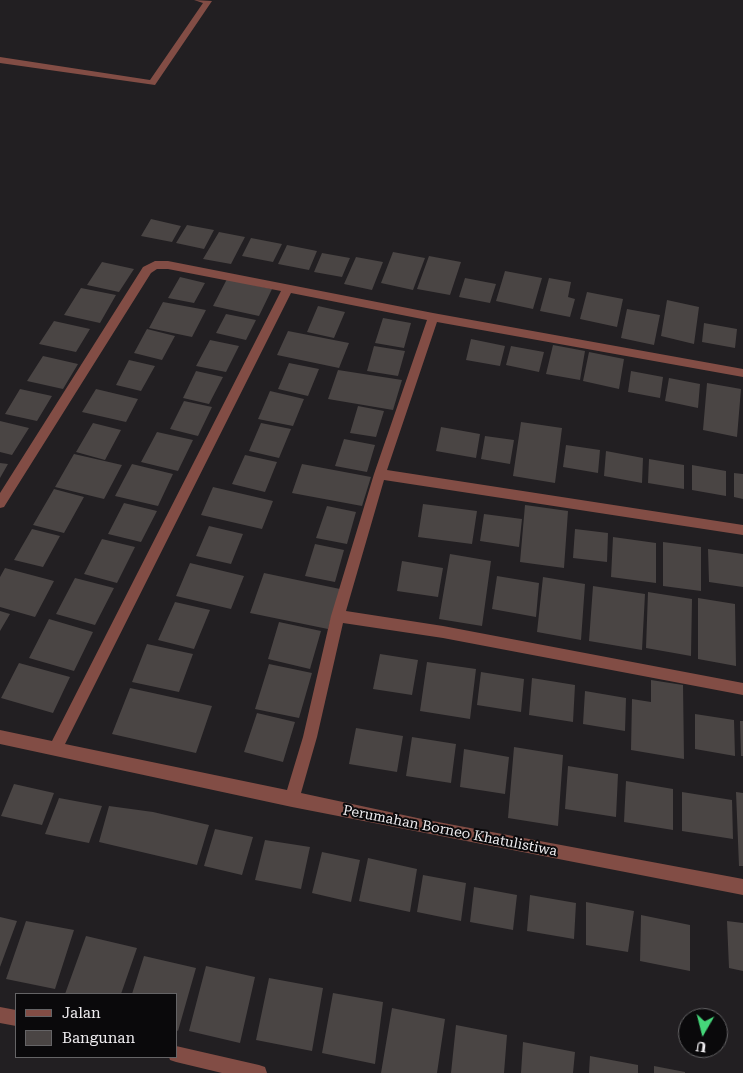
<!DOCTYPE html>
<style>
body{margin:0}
#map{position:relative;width:743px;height:1073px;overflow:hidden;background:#221f22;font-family:"Roboto Serif",serif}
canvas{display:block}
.legend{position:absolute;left:15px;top:993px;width:162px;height:65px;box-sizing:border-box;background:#0a090b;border:1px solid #656466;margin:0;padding:6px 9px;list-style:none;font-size:15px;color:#eeecef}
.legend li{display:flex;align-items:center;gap:10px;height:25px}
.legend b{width:25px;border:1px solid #656466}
.north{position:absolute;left:678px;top:1008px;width:50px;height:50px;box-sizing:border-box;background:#0a090b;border:1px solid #656466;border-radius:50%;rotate:188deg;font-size:14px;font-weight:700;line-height:20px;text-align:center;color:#eeecef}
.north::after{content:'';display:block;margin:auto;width:18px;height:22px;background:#45d77a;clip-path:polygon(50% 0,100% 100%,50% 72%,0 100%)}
</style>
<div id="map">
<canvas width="743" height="1073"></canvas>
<ul class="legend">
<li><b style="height:6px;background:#824d45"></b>Jalan</li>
<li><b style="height:14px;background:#4a4544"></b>Bangunan</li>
</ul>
<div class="north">U</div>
</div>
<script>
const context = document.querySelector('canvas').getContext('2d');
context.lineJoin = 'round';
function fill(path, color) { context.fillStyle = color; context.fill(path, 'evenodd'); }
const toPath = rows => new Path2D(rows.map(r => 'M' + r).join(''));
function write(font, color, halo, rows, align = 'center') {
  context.font = font + ' "Roboto Serif",serif'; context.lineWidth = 4; context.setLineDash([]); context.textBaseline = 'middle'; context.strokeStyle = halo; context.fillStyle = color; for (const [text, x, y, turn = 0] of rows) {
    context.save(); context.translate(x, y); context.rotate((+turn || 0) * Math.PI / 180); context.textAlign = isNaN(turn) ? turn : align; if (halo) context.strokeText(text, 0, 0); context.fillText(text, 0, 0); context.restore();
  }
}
const building = toPath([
 [151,219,181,226,172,242,141,236],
 [187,225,214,230,204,249,176,243],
 [219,232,245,237,231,264,203,259],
 [251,238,282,244,273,262,242,256],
 [287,245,317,251,309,270,278,264],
 [393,252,425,258,413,290,381,283],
 [322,253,350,258,342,277,314,272],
 [429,256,461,262,450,295,417,289],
 [356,257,383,262,372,290,344,284],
 [102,262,134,269,119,292,87,285],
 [505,271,542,278,533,309,496,301],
 [180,277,205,283,194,303,168,298],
 [465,278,496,284,490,303,459,297],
 [549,278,571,282,568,297,575,299,570,317,540,311],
 [227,279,272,289,259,316,213,306],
 [81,288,116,295,100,323,64,315],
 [587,292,623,299,617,327,580,319],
 [667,300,699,307,694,344,661,336],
 [163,302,206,310,192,337,149,328],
 [318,306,345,312,334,338,307,332],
 [627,309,660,315,654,345,621,338],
 [226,314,256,320,246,340,216,333],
 [383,318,411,323,404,348,375,343],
 [54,321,90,329,76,352,39,344],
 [704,323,737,329,735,348,702,342],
 [147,329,175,336,162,360,134,353],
 [288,331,349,343,339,368,277,355],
 [471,339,505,346,500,366,466,360],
 [210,340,239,346,226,372,196,366],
 [553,345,585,351,580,380,546,374],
 [374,346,405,351,398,376,367,371],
 [511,346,544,352,539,372,506,365],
 [589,352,624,359,619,389,583,381],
 [43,356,78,364,63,389,27,381],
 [129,360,155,366,141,391,116,385],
 [289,363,319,369,308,396,278,389],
 [338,370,402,380,393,410,328,399],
 [196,371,223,377,209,404,183,398],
 [631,371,663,377,660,398,628,392],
 [669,378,700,384,698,408,665,401],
 [707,383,741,389,737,437,703,430],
 [20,389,52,396,37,421,5,414],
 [96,389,138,399,126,422,82,412],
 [270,391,304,399,293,426,258,419],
 [184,401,212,407,198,436,170,429],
 [358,406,384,411,376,437,350,433],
 [0,421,29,428,12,455,0,452],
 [521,422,562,428,555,483,513,476],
 [93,423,121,430,105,460,76,452],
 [261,423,291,429,279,458,249,451],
 [441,427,480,434,476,458,436,451],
 [157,432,193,440,178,471,141,462],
 [485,436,514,440,510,464,481,459],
 [344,439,375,445,367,472,335,466],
 [566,445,600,450,598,473,563,467],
 [606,451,643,458,642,483,604,476],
 [74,454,122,465,104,499,55,487],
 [245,455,277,462,265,492,232,484],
 [649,459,684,465,684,489,648,483],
 [0,463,8,464,0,478],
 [132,464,173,474,158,506,115,496],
 [302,464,371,477,362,506,292,493],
 [692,465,726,471,726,496,692,490],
 [734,473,743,474,743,499,734,497],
 [213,487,273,501,262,529,201,515],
 [54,489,84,497,64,533,33,525],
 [124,503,157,511,141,542,108,534],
 [423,504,477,511,472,544,418,537],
 [525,505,568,511,564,568,520,562],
 [327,506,356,512,347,544,316,538],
 [484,514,522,519,519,547,480,541],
 [209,526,243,534,231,564,196,556],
 [32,529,60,536,43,567,14,560],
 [575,529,608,533,607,562,573,558],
 [613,537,656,543,656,583,611,577],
 [102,539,135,547,117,583,84,574],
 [663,542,701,547,701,591,663,586],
 [315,544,344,550,335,582,305,576],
 [708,549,743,554,743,587,709,582],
 [450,554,491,561,482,626,439,619],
 [402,561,443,568,438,597,397,591],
 [190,563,244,576,231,609,176,596],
 [5,568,54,581,35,617,0,607,0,577],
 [264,573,340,589,328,629,250,613],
 [497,576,539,583,536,617,492,609],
 [543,577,585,584,581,640,537,632],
 [75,578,114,588,95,625,56,614],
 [593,586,645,594,642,650,589,641],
 [648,592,692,599,691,656,646,648],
 [698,598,735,604,736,666,698,659],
 [175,602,210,610,194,649,158,640],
 [0,611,10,614,0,631],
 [49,619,93,632,74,671,29,658],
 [279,622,321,631,310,669,268,659],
 [147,644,193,654,179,692,132,682],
 [380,654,418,660,412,695,373,689],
 [427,662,476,669,470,719,420,711],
 [19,663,70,677,53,713,1,698],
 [269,664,312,673,299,718,255,709],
 [481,672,524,679,521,712,477,705],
 [532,678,575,685,573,722,529,715],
 [651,680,683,685,684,759,631,750,632,699,651,702],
 [130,688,212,706,196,753,112,734],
 [585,691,626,698,625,731,583,724],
 [257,713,295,722,283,762,244,752],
 [695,714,734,720,735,756,695,749],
 [740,721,743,721,743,756,741,756],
 [356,728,403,736,397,772,349,764],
 [412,737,456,744,451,783,406,776],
 [514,747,563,755,558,826,508,818],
 [464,749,509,757,505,794,460,787],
 [568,766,618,774,616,817,565,809],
 [626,781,673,789,673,830,624,822],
 [14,784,54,793,42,825,1,816],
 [682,792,732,800,733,839,682,831],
 [736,792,743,793,743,866,739,866],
 [59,798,102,806,89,843,45,834],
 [109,806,153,812,209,825,197,865,99,842],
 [215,829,253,837,242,875,204,866],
 [265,840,310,847,301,889,255,880],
 [322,852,360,860,351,902,312,893],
 [368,858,417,869,410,912,359,901],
 [423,875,466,883,461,921,417,912],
 [474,887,517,895,513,930,470,922],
 [530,895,576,903,574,939,527,931],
 [586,902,634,911,628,952,586,945],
 [641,915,690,925,690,971,640,961],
 [0,917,17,921,0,967],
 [26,921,74,930,55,989,6,979],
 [727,921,743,923,743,971,729,968],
 [86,936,137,948,121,994,65,994],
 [144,956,196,968,178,1031,176,1030,176,994,132,994],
 [206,966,255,977,240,1043,189,1031],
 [269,978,323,988,312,1051,256,1040],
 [333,993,383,1002,375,1064,322,1053],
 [392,1008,445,1019,437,1073,381,1073],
 [456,1025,507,1035,504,1073,451,1073],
 [523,1042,575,1052,573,1073,521,1073],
 [590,1056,638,1065,638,1073,589,1073],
 [654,1066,685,1072,685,1073,654,1073]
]);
const minor = toPath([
 [194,0,212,1,155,85,0,63,0,57,150,80,203,3,194,0],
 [155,261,168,261,433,313,743,369,743,377,437,322,387,470,743,525,743,535,384,480,346,611,443,626,743,683,743,695,443,638,343,623,317,737,301,793,422,819,743,879,743,895,292,807,0,744,0,730,52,741,281,291,168,269,157,269,151,273,4,507,0,508,0,493,143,267,155,261],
 [291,293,427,320,374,474,331,616,303,737,287,790,65,744,291,293],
 [0,1007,16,1010,16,1026,0,1023,0,1007],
 [176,1046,259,1065,265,1067,267,1073,222,1073,176,1062,170,1060,169,1057,176,1057,176,1046]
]);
const streetNames = [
 ["Perumahan Borneo Khatulistiwa",450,831,11]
];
fill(building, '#4a4544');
fill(minor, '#824d45');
write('14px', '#eeecef', '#0a090b', streetNames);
</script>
